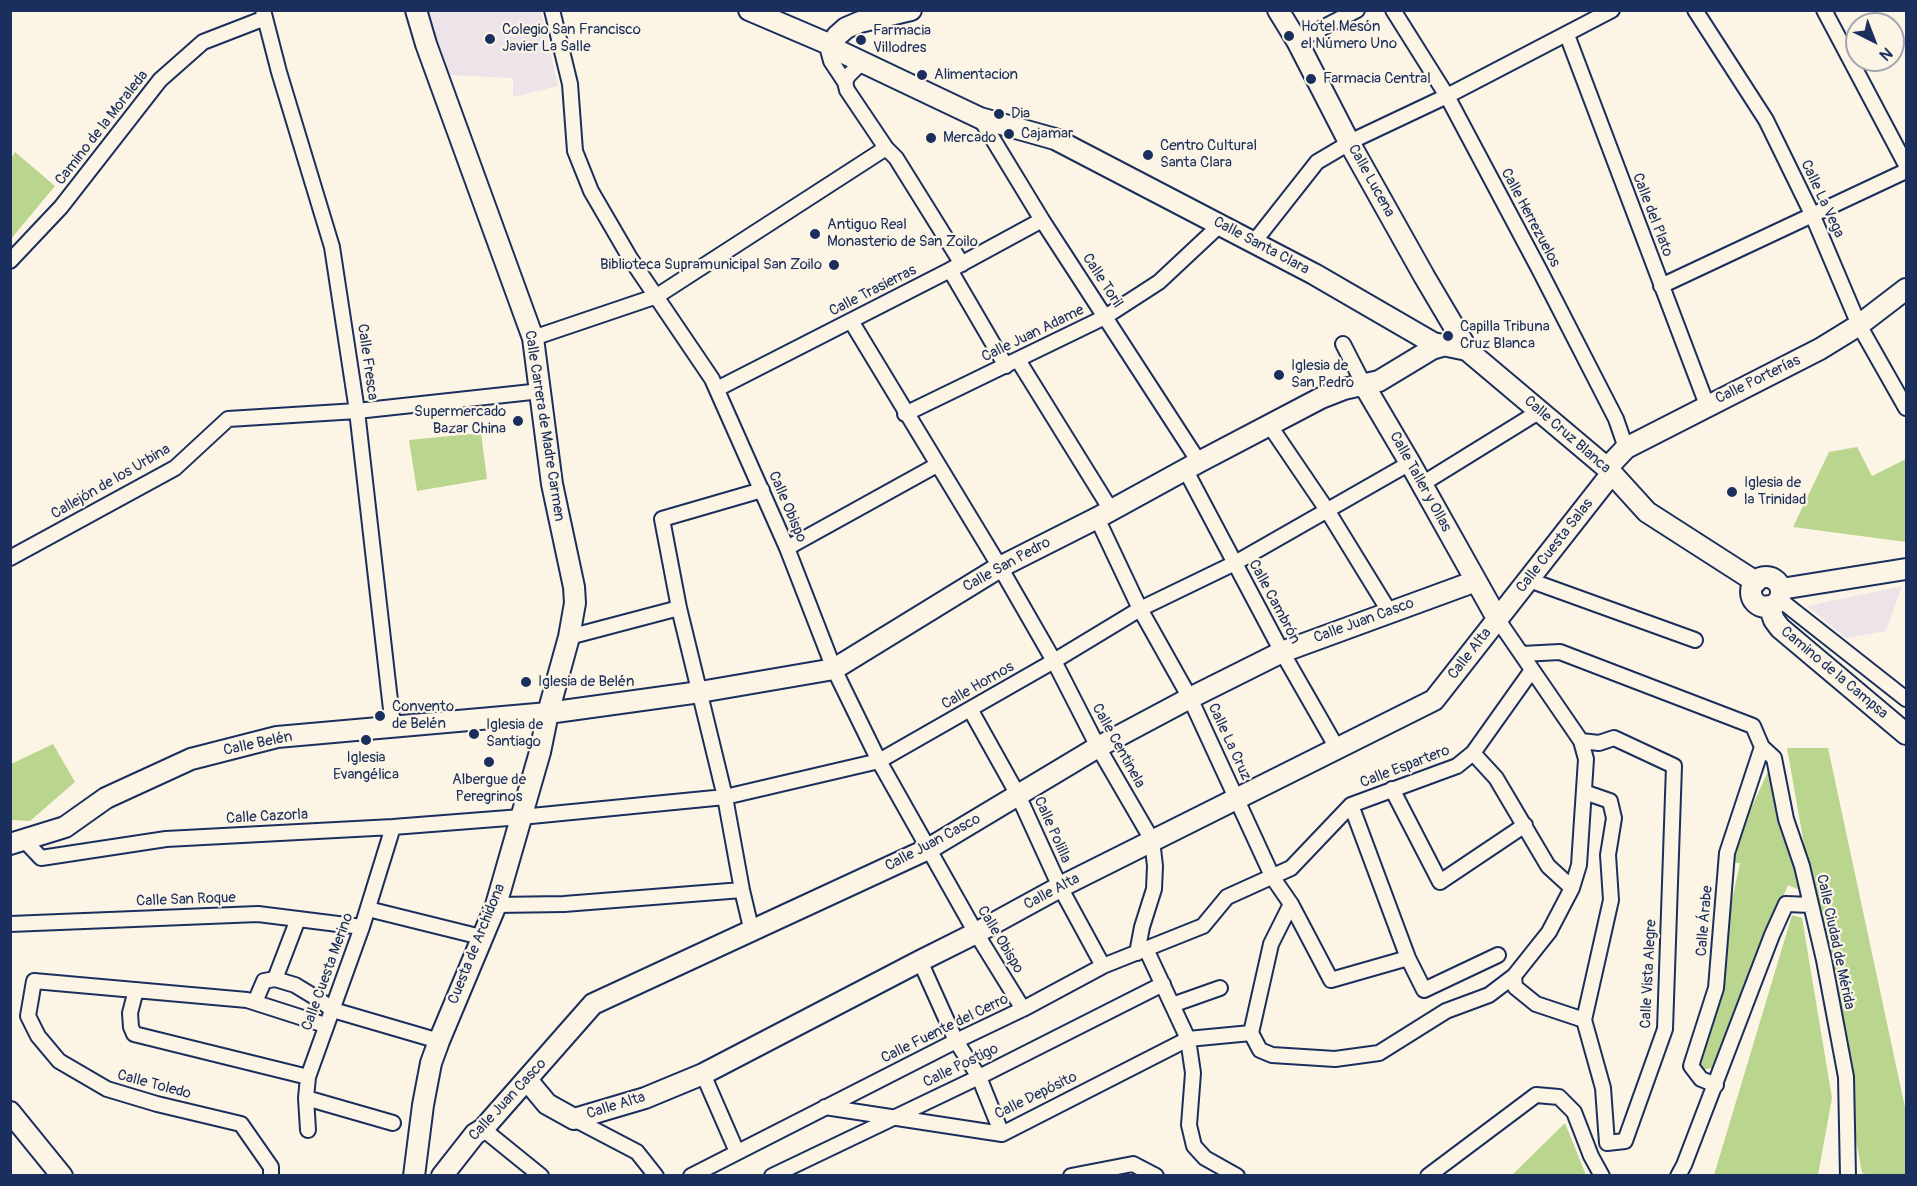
<!DOCTYPE html>
<meta charset="utf-8">
<style>
body{margin:0}
#map{position:relative;width:1917px;height:1186px;overflow:hidden;background:#fcf5e5;font-family:Pangolin,sans-serif}
canvas{display:block}
.frame{position:absolute;inset:0;border:12px solid #1b2f5e;pointer-events:none}
.north{position:absolute;left:1845px;top:12px;width:60px;height:60px;box-sizing:border-box;background:#fcf5e5;border:2px solid #a2a6af;border-radius:50%;rotate:138deg;font-size:16px;font-weight:700;line-height:24px;text-align:center;color:#1b2f5e}
.north::after{content:'';display:block;margin:auto;width:21px;height:27px;background:#1b2f5e;clip-path:polygon(50% 0,100% 100%,50% 72%,0 100%)}
</style>
<div id="map">
<canvas width="1917" height="1186"></canvas>
<div class="frame"></div>
<div class="north">N</div>
</div>
<script>
const context = document.querySelector('canvas').getContext('2d');
context.lineJoin = 'round';
function fill(path, color) { context.fillStyle = color; context.fill(path, 'evenodd'); }
const toPath = rows => new Path2D(rows.map(r => 'M' + r).join(''));
function stroke(path, color, width, dash) { context.strokeStyle = color; context.lineWidth = width; context.lineCap = dash ? 'butt' : 'round'; context.setLineDash(dash || []); context.stroke(path); }
function write(font, color, halo, rows, align = 'center') {
  context.font = font + ' Pangolin,sans-serif'; context.lineWidth = 4.5; context.setLineDash([]); context.textBaseline = 'middle'; context.strokeStyle = halo; context.fillStyle = color; for (const [text, x, y, turn = 0] of rows) {
    context.save(); context.translate(x, y); context.rotate((+turn || 0) * Math.PI / 180); context.textAlign = isNaN(turn) ? turn : align; if (halo) context.strokeText(text, 0, 0); context.fillText(text, 0, 0); context.restore();
  }
}
const built = toPath([
 [423,11,541,11,558,86,513,97,513,78,448,75],
 [1902,586,1886,631,1846,638,1807,606]
]);
const green = toPath([
 [15,152,55,186,11,239,11,158],
 [481,433,487,479,417,491,409,440],
 [1857,447,1872,476,1906,459,1906,542,1793,527,1829,452],
 [53,744,75,782,30,821,11,820,11,764],
 [1787,748,1828,748,1906,1112,1906,1175,1869,1175,1862,1173],
 [1774,758,1809,894,1788,885,1713,1068,1695,1071,1740,863,1727,862],
 [1792,915,1802,918,1832,1098,1818,1175,1714,1175],
 [1565,1123,1586,1175,1512,1175]
]);
const street = toPath([
 [263,10,279,72,332,247,357,411,393,727],
 [552,10,570,84,575,151,591,191,630,258,712,379,787,548,834,669,879,761,976,933,1023,1009],
 [1393,10,1447,96,1539,269,1616,419,1626,448],
 [1695,10,1766,120,1812,214,1859,325,1906,408],
 [1824,10,1906,165],
 [1567,35,1707,405],
 [1297,41,1357,10],
 [831,45,828,50,831,61,845,82],
 [866,62,859,65,848,76,845,82,847,90,886,148,896,158,962,264],
 [980,118,1042,220,1199,462],
 [1254,242,1317,162,1356,139,1447,96,1612,10],
 [10,261,61,207,160,80,203,42,265,18],
 [950,270,1006,366],
 [1661,286,1906,171],
 [851,321,1000,567,1054,661,1098,747,1152,840,1155,866,1154,889,1142,927,1137,953],
 [533,338,657,296,886,148],
 [1343,344,1364,385],
 [1018,360,1111,510],
 [717,389,950,270,1042,220],
 [905,414,1105,317,1159,282,1221,224],
 [1270,426,1327,510,1389,611],
 [1185,469,1282,652,1337,748],
 [1422,484,1540,411],
 [1097,518,1140,609,1190,698,1273,878,1291,904,1331,980,1408,958],
 [787,548,937,465],
 [10,558,175,468,228,419,357,411,541,391],
 [1529,580,1695,640],
 [1779,599,1906,699],
 [569,637,679,608],
 [1522,654,1560,652,1753,726,1762,747,1774,758,1786,819,1802,866,1824,960,1846,1077,1848,1176],
 [970,709,1018,795,1060,887,1103,966],
 [1581,741,1599,743,1614,738,1674,766,1665,1029,1625,1141,1607,1143,1603,1088,1584,1020],
 [1473,753,1496,778,1548,866,1572,888],
 [1392,789,1440,882,1525,825],
 [1351,805,1408,958,1424,990,1498,955],
 [17,839,24,840,41,858,166,839,393,827,521,817,725,797,879,761,1054,661,1140,609,1235,563,1410,463],
 [496,905,564,904,742,890],
 [368,909,481,937],
 [10,924,258,914,362,927],
 [752,932,742,890,725,797,679,608,662,519,762,490],
 [1146,949,1188,1039,1193,1073,1189,1125,1194,1146,1205,1158,1237,1176],
 [920,961,956,1041,979,1077,1002,1134],
 [1514,976,1515,987,1536,1004,1584,1020],
 [275,979,298,919],
 [136,990,130,1013,131,1027,134,1034,308,1077],
 [255,1002,264,981,275,979,295,985,318,999,333,1010,439,1041],
 [1172,1005,1220,988],
 [1584,1020,1611,900,1608,855,1614,818,1610,801,1584,792],
 [1251,1033,1260,1050,1272,1055,1335,1059,1379,1053,1446,1011,1489,995,1514,976,1549,932,1572,888,1579,865,1586,759,1581,741,1498,620],
 [1251,1033,1271,944,1291,904],
 [703,1074,737,1152],
 [1716,1085,1701,1079,1691,1066,1716,988,1727,853,1762,747],
 [306,1098,393,1123],
 [825,1107,1002,1134,1188,1039,1251,1033],
 [574,1119,637,1152,656,1176],
 [483,1129,541,1176],
 [308,1130,306,1098,308,1077,362,927,393,827],
 [271,1176,271,1167,241,1124,157,1104,107,1089,59,1061,38,1036,28,1016,34,981,247,1000,325,1025],
 [691,1176,956,1041,1023,1009,1103,966,1203,926,1227,897,1291,868,1351,805,1457,766,1473,753,1532,670],
 [772,1176,979,1077,1163,984],
 [1071,1176,1133,1164,1156,1176],
 [1428,1176,1536,1095,1559,1097,1574,1112,1591,1156,1602,1176],
 [1678,1176,1684,1165,1772,935,1786,904,1811,905]
]);
const secondary = toPath([
 [749,10,831,45,839,51,980,118,1055,139,1314,274,1433,343,1467,350,1607,468,1647,512,1756,582],
 [1278,10,1297,41,1350,144,1424,276,1463,342],
 [831,45,837,36,846,28,860,22,911,10],
 [1364,385,1410,463,1498,620],
 [1607,468,1626,448,1820,349,1859,325,1906,289],
 '1751 592a15 15 0 1 1 30 0a15 15 0 1 1-30 0Z',
 [1781,589,1906,569],
 [1769,606,1774,620,1780,628,1906,734],
 [10,844,65,827,106,798,191,759,277,737,548,713,700,692,834,669,1000,567,1097,518,1199,462,1321,398,1344,389,1379,381,1432,349,1452,343,1457,338,1458,331],
 [527,1080,547,1104,574,1119,645,1098,703,1074,920,961,976,933,1060,887,1434,700,1612,473],
 [10,1112,62,1176],
 [414,1176,423,1105,431,1063,439,1041,496,905,540,752,548,713,569,637,575,603,574,587,552,484,533,338,426,44,416,10],
 [442,1176,475,1134,483,1129,593,1004,928,849,1098,747,1190,698,1282,652,1476,581]
]);
const markers = [
 [1289,36,6,"#1b2f5e"],
 [490,39,6,"#1b2f5e"],
 [861,40,6,"#1b2f5e"],
 [922,75,6,"#1b2f5e"],
 [1311,79,6,"#1b2f5e"],
 [999,114,6,"#1b2f5e"],
 [1009,134,6,"#1b2f5e"],
 [931,138,6,"#1b2f5e"],
 [1148,155,6,"#1b2f5e"],
 [815,234,6,"#1b2f5e"],
 [834,265,6,"#1b2f5e"],
 [1448,336,6,"#1b2f5e"],
 [1279,375,6,"#1b2f5e"],
 [518,421,6,"#1b2f5e"],
 [1732,492,6,"#1b2f5e"],
 [526,682,6,"#1b2f5e"],
 [380,716,6,"#1b2f5e"],
 [474,734,6,"#1b2f5e"],
 [366,740,6,"#1b2f5e"],
 [489,762,6,"#1b2f5e"]
];
const poiNames = [
 ["Hotel Mesón",1301,27],
 ["el Número Uno",1301,44],
 ["Colegio San Francisco",502,30],
 ["Javier La Salle",502,47],
 ["Farmacia",873,31],
 ["Villodres",873,48],
 ["Alimentacion",934,75],
 ["Farmacia Central",1323,79],
 ["Dia",1011,114],
 ["Cajamar",1021,134],
 ["Mercado",943,138],
 ["Centro Cultural",1160,146],
 ["Santa Clara",1160,163],
 ["Antiguo Real",827,225],
 ["Monasterio de San Zoilo",827,242],
 ["Biblioteca Supramunicipal San Zoilo",822,265,"right"],
 ["Capilla Tribuna",1460,327],
 ["Cruz Blanca",1460,344],
 ["Iglesia de",1291,366],
 ["San Pedro",1291,383],
 ["Supermercado",506,412,"right"],
 ["Bazar China",506,429,"right"],
 ["Iglesia de",1744,483],
 ["la Trinidad",1744,500],
 ["Iglesia de Belén",538,682],
 ["Convento",392,707],
 ["de Belén",392,724],
 ["Iglesia de",486,725],
 ["Santiago",486,742],
 ["Iglesia",366,758,"center"],
 ["Evangélica",366,775,"center"],
 ["Albergue de",489,780,"center"],
 ["Peregrinos",489,797,"center"]
];
const streetNames = [
 ["Camino de la Moraleda",102,128,-52],
 ["Calle Lucena",1371,181,61],
 ["Calle La Vega",1822,199,65],
 ["Calle del Plato",1652,215,69],
 ["Calle Herrezuelos",1530,218,62],
 ["Calle Santa Clara",1261,246,28],
 ["Calle Toril",1102,281,57],
 ["Calle Trasierras",873,291,-27],
 ["Calle Juan Adame",1033,334,-26],
 ["Calle Fresca",367,362,82],
 ["Calle Porterías",1758,380,-26],
 ["Calle Carrera de Madre Carmen",544,426,81],
 ["Calle Cruz Blanca",1567,435,41],
 ["Callejón de los Urbina",111,482,-30],
 ["Calle Taller y Ollas",1420,482,61],
 ["Calle Obispo",787,507,67],
 ["Calle Cuesta Salas",1555,546,-52],
 ["Calle San Pedro",1007,565,-29],
 ["Calle Cambrón",1274,602,62],
 ["Calle Juan Casco",1364,621,-20],
 ["Calle Alta",1470,654,-52],
 ["Camino de la Campsa",1834,673,40],
 ["Calle Hornos",978,686,-30],
 ["Calle La Cruz",1229,742,65],
 ["Calle Belén",258,744,-12],
 ["Calle Centinela",1118,746,61],
 ["Calle Espartero",1405,767,-21],
 ["Calle Cazorla",267,817,-3],
 ["Calle Polilla",1052,830,66],
 ["Calle Juan Casco",933,843,-28],
 ["Calle Alta",1052,892,-28],
 ["Calle San Roque",186,900,-2],
 ["Calle Árabe",1705,921,-85],
 ["Calle Obispo",1000,940,59],
 ["Calle Ciudad de Mérida",1835,942,78],
 ["Cuesta de Archidona",477,944,-68],
 ["Calle Cuesta Merino",328,972,-70],
 ["Calle Vista Alegre",1649,974,-87],
 ["Calle Fuente del Cerro",945,1029,-26],
 ["Calle Postigo",961,1066,-26],
 ["Calle Toledo",154,1085,15],
 ["Calle Depósito",1036,1096,-26],
 ["Calle Juan Casco",508,1100,-47],
 ["Calle Alta",616,1106,-17]
];
fill(built, '#ece4e8');
fill(green, '#bad58d');
stroke(street, '#1b2f5e', 18);
stroke(secondary, '#1b2f5e', 24);
stroke(street, '#fcf5e5', 14);
stroke(secondary, '#fcf5e5', 20);
for (const [x, y, r, color] of markers) { const dot = new Path2D(); dot.arc(x, y, r, 0, 2 * Math.PI); context.fillStyle = color; context.fill(dot); stroke(dot, '#fcf5e5', 2); }
write('15px', '#1b2f5e', '#fcf5e5', poiNames, 'left');
write('15px', '#1b2f5e', '#fcf5e5', streetNames);
</script>
